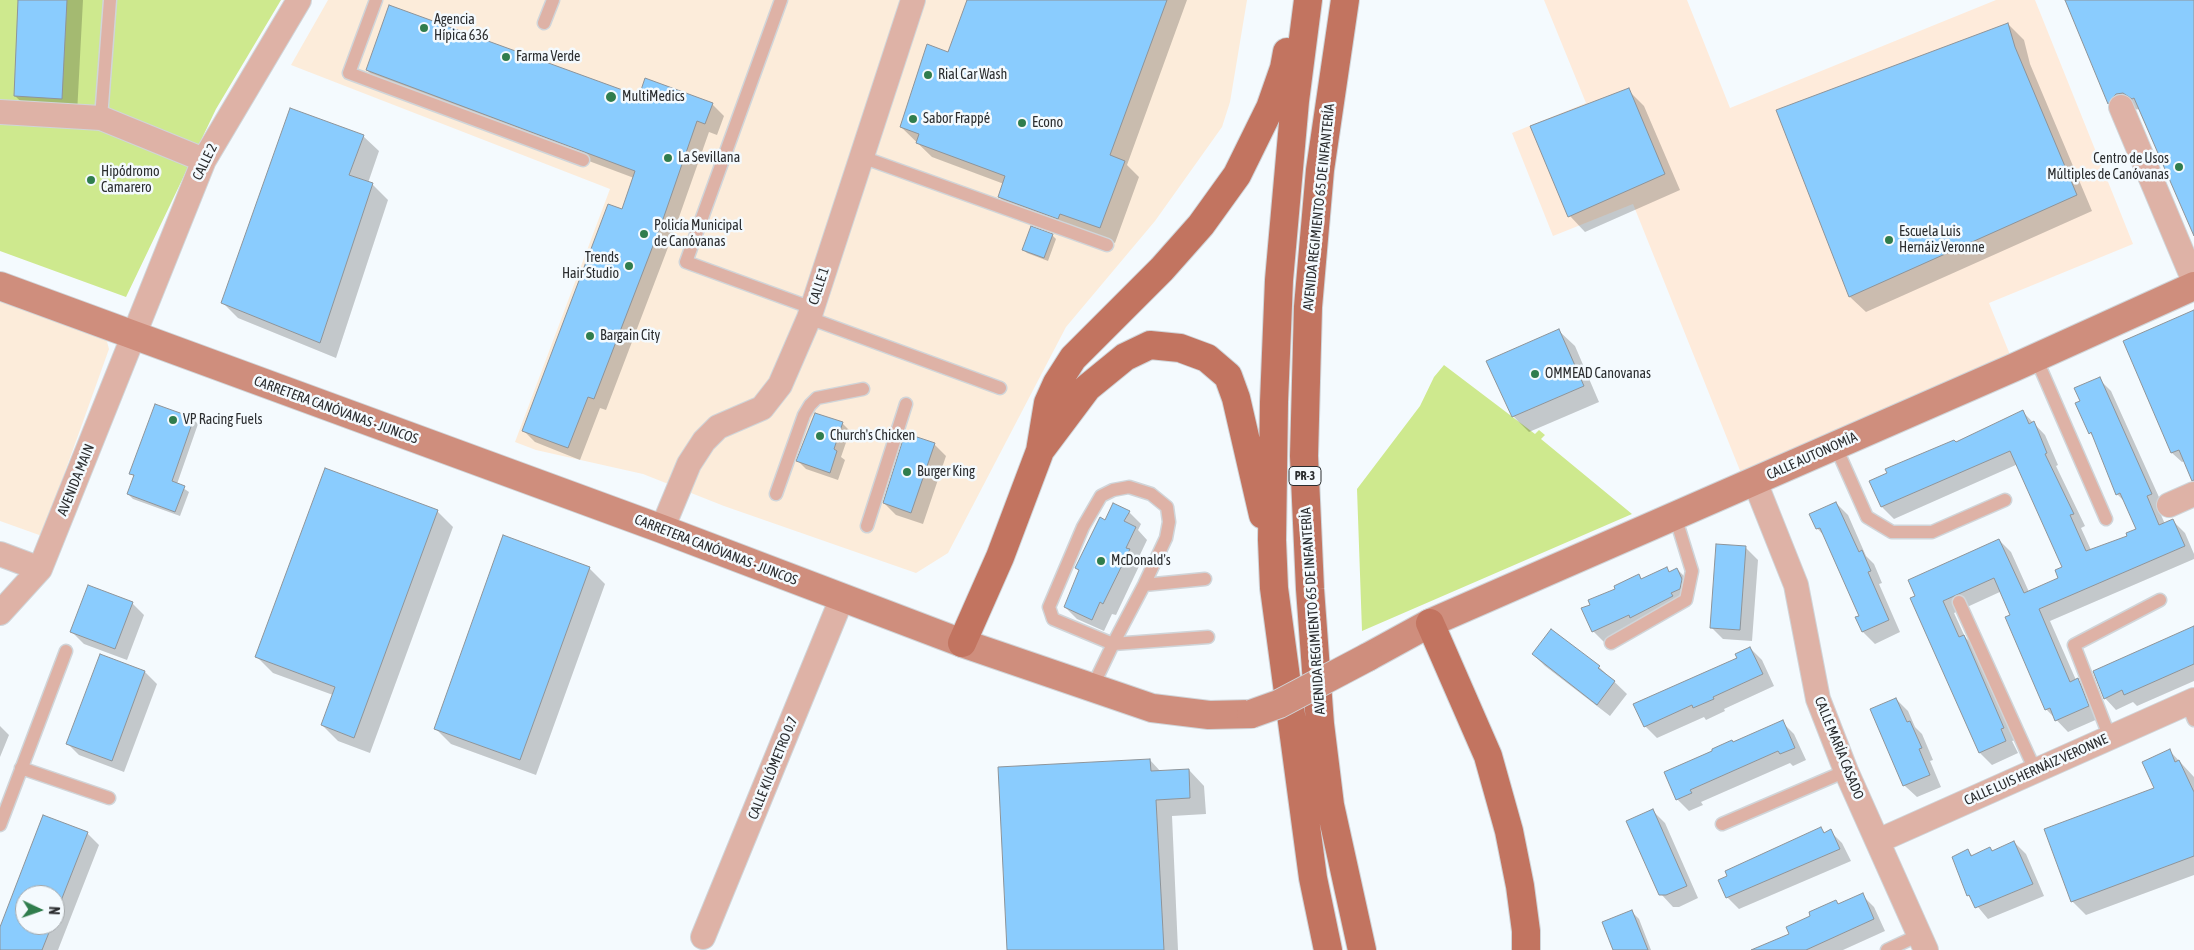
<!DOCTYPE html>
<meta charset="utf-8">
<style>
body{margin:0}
#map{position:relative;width:2194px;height:950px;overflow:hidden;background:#f4fafe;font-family:"Asap Condensed",sans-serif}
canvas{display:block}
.north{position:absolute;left:15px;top:885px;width:50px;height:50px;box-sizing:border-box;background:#f4fafe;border:1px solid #a4a8ab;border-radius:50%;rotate:93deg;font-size:14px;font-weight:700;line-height:20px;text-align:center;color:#2b2d2f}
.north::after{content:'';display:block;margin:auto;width:18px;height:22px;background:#307d4d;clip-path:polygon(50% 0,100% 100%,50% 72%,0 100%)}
</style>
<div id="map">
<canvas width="2194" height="950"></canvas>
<div class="north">N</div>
</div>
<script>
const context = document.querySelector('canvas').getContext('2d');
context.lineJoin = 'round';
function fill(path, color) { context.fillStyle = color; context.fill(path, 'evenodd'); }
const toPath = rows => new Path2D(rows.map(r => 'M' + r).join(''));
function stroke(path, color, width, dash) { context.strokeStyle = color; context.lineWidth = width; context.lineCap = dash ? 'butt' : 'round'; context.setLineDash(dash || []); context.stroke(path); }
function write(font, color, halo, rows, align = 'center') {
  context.font = font + ' "Asap Condensed",sans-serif'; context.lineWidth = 5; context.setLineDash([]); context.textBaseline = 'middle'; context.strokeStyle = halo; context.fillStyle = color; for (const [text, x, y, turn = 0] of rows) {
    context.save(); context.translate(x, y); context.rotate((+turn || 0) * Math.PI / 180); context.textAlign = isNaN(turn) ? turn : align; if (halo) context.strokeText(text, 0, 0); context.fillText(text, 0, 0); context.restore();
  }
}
const commercial = toPath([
 [328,0,1247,0,1230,102,1222,127,1155,221,1066,327,948,553,916,573,724,506,643,474,536,450,515,442,610,189,291,65],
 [0,296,106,338,109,349,42,536,0,521]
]);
const education = toPath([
 [1544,0,1687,0,1730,108,1996,0,2035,0,2133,244,1989,303,2015,367,1743,478,1633,204,1553,236,1512,133,1586,103]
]);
const green = toPath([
 [0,0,281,0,216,109,126,297,0,251],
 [1444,365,1535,434,1539,430,1545,435,1541,439,1632,514,1362,631,1357,489,1420,406,1434,377]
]);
const shadow = toPath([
 [20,0,83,0,77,114,31,111,15,96],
 [969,0,1187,0,1127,165,1139,177,1115,243,1075,228,1014,212,999,197,1004,184,932,157,901,127,949,53],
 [2066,0,2194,0,2194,233,2140,109,2132,110,2124,119,2109,104],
 [2008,24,2024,40,2030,64,2092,211,1866,312,1850,297,1778,111],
 [367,70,712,104,724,116,717,135,709,132,672,237,606,410,600,408,580,460,535,442,523,430,622,211,634,178,379,82],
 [1628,90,1644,106,1680,190,1585,232,1570,216],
 [363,136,379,151,368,183,372,184,388,200,336,358,238,318,222,302],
 [1052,235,1056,239,1048,261,1027,253,1024,250],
 [2194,311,2194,479,2185,461,2182,462,2172,453],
 [1559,331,1575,346,1599,402,1529,432,1513,416],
 [2099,379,2111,391,2163,506,2158,508,2165,524,2173,521,2185,533,2194,554,2194,559,2050,621,2076,680,2078,680,2090,692,2100,718,2068,732,2046,709,2002,591,1954,613,1965,637,1976,648,2016,740,2012,741,2018,753,1992,765,1980,753,1911,599,1999,540,2011,552,2029,592,2060,579,2064,568,2018,464,1894,519,1882,507,1871,481,2023,412,2045,435,2058,465,2056,466,2085,526,2081,528,2091,550,2128,537,2137,530,2125,502,2117,494,2094,438,2090,433,2082,402],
 [193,419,198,424,177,484,189,492,180,516,133,499,128,494,134,477,131,473],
 [842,423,850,431,841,457,845,460,838,480,806,469,798,461],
 [934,444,946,456,923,524,896,515,884,503],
 [1836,503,1848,515,1866,556,1874,564,1882,583,1879,584,1900,632,1875,644,1863,632,1861,616,1825,537,1817,528],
 [437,511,453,527,370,753,338,741,322,725,333,695,273,673,257,657],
 [1129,512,1141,524,1138,530,1147,540,1138,559,1141,562,1116,615,1112,614,1104,631,1077,619,1065,607,1080,571,1077,568],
 [1717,545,1746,548,1758,560,1752,641,1723,639,1711,627],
 [589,568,605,584,536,775,451,744,435,728],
 [1666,569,1670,572,1677,569,1689,581,1682,605,1684,609,1643,630,1605,643,1593,631,1592,605,1638,576,1642,579],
 [132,603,144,615,127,660,84,644,72,632],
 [2194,628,2194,681,2137,706,2133,702,2116,710,2105,698],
 [1750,648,1762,660,1774,686,1724,709,1725,711,1706,720,1704,717,1657,738,1645,726],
 [1533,654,1599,667,1627,694,1610,716,1545,666],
 [145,672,157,684,124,772,79,755,67,743],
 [1896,699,1908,711,1915,727,1922,734,1933,760,1930,761,1941,787,1917,797,1905,786,1872,710],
 [1782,722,1794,734,1806,760,1793,766,1790,763,1701,802,1703,805,1689,811,1677,799,1666,773,1732,741,1734,743],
 [0,726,9,735,0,757],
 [2169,750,2194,777,2194,875,2086,915,2072,901,2156,789],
 [1150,760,1161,772,1189,770,1204,786,1206,814,1172,816,1178,950,1009,950],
 [1653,811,1665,823,1698,898,1679,907,1673,907,1661,894],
 [44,816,87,833,99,845,58,950,0,950,0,930],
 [25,895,55,895,55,925,25,925],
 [1821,829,1825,833,1830,831,1842,843,1851,861,1739,909,1727,897],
 [2014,842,2026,854,2044,896,1988,919,1968,895,1968,851,1973,856,1990,849,1993,852],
 [1862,895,1874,907,1885,931,1843,950,1754,950,1790,935,1839,905],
 [1631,911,1639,919,1651,950,1614,950]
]);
const building = toPath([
 [18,0,67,0,62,99,14,96,18,0],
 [967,0,1167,0,1110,155,1125,161,1100,228,1060,214,1058,219,998,197,1005,176,916,143,919,134,900,127,927,44,948,52,967,0],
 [2065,0,2194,0,2194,236,2134,98,2132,99,2123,93,2116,94,2108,104,2065,0],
 [389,5,639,96,645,78,713,103,705,124,697,121,661,225,594,399,588,397,568,448,522,431,608,204,622,209,635,171,366,70,389,5],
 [2008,23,2015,47,2077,195,1849,297,1776,110,2008,23],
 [1629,88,1665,174,1568,217,1530,126,1629,88],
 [290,108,364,135,349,175,373,183,320,343,221,303,290,108],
 [1031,226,1053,234,1044,258,1022,250,1031,226],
 [2194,310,2194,480,2192,481,2179,450,2171,453,2123,341,2194,310],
 [1559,329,1584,386,1512,417,1486,361,1559,329],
 [2100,377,2152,494,2147,496,2159,525,2173,519,2185,546,2039,609,2070,682,2078,678,2089,706,2055,721,2050,708,2045,710,2005,617,2010,615,1994,578,1943,601,1959,637,1964,635,2004,728,2001,729,2006,741,1979,753,1910,598,1915,596,1908,580,1999,539,2024,593,2058,578,2055,570,2062,567,2010,451,1881,507,1869,481,1887,473,1885,469,1954,440,1956,442,2023,410,2029,424,2034,421,2047,453,2045,454,2074,514,2070,515,2086,551,2127,536,2126,533,2136,529,2120,493,2116,495,2091,432,2089,434,2075,403,2080,401,2074,388,2100,377],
 [155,404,194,418,172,481,185,486,175,512,127,494,134,475,129,474,155,404],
 [815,413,843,422,834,449,837,451,830,473,796,461,815,413],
 [905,433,935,443,911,513,883,503,905,433],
 [325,468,438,510,354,738,321,725,335,687,255,657,325,468],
 [1836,502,1859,552,1862,550,1871,571,1868,572,1889,620,1862,632,1855,617,1859,616,1820,528,1816,529,1809,514,1836,502],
 [1113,503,1130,511,1124,521,1136,527,1126,548,1130,549,1103,604,1100,602,1092,620,1064,607,1079,570,1075,568,1100,517,1105,520,1113,503],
 [503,535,590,567,520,760,434,729,503,535],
 [1716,544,1746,546,1740,630,1710,628,1716,544],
 [1667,567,1669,572,1677,568,1682,579,1680,589,1671,593,1673,596,1630,618,1629,615,1592,632,1581,608,1590,605,1588,600,1615,589,1614,586,1639,574,1641,579,1667,567],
 [88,585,133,602,115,649,70,632,88,585],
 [2194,626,2194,664,2124,695,2122,690,2104,699,2093,671,2194,626],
 [1551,629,1600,666,1598,668,1615,681,1597,705,1532,654,1551,629],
 [1750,647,1763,674,1713,697,1714,699,1693,708,1692,705,1644,727,1633,704,1737,658,1735,654,1750,647],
 [100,654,145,671,112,761,66,744,100,654],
 [1896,698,1907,722,1910,721,1922,748,1919,749,1930,775,1903,786,1870,709,1896,698],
 [1783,720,1795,748,1780,754,1778,751,1690,790,1692,793,1676,800,1664,772,1712,751,1712,749,1732,740,1733,742,1783,720],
 [2170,749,2175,762,2179,760,2194,792,2194,856,2071,902,2044,829,2154,788,2142,762,2170,749],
 [1150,759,1151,771,1189,769,1190,798,1156,800,1164,950,1007,950,998,767,1150,759],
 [1653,809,1687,886,1666,895,1659,895,1626,821,1653,809],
 [43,815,88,832,55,916,55,895,25,895,25,925,52,925,42,950,0,950,0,927,43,815],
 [1821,827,1824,833,1831,829,1840,849,1726,898,1718,880,1727,876,1725,871,1821,827],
 [2014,841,2033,884,1975,908,1969,895,1967,896,1952,857,1968,849,1971,856,1990,847,1992,851,2014,841],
 [1863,893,1874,919,1806,950,1751,950,1789,934,1786,927,1810,916,1809,912,1836,900,1838,904,1863,893],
 [1632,910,1648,950,1613,950,1602,922,1632,910]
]);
const lane = toPath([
 [376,0,349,73,583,160],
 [781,0,686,262,812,308],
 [544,23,553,0],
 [101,118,110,0],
 [862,157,1107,245],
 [809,318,1000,388],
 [2036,358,2106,519],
 [1835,445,1867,517,1892,532,1932,532,2005,500],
 [776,494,804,415,810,405,817,398,863,389],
 [867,526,906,404],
 [1144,585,1205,579],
 [1959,602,2035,770],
 [1611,643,1686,600,1692,571,1675,516],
 [1092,688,1113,644,1144,585,1166,538,1169,522,1167,507,1151,494,1129,487,1113,490,1101,496,1083,527,1049,607,1053,619,1113,644,1208,637],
 [2187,703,2194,720],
 [2110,738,2074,645,2160,600],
 [21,768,109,798],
 [1722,824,1846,771],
 [0,825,66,651],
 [1887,950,1919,935]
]);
const street = toPath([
 [2121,107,2194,281],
 [0,112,101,118,204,160],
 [1755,482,1796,585,1818,699,1846,771,1926,950],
 [2169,505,2194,494],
 [662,529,689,464,704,441,718,427,762,408,780,385,809,318,913,0],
 [0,554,40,569],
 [0,613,40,569,204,160,299,0],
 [1878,841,2194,700],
 [703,937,842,598]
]);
const secondary = toPath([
 [0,286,662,529,962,643,1152,708,1209,715,1251,714],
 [1368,657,1430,623,2015,367,2194,286]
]);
const primary = toPath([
 [1308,0,1295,101,1279,280,1274,402,1272,540,1274,588,1313,878,1328,950],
 [1345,0,1320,170,1308,307,1304,456,1310,589,1320,724,1330,805,1362,950],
 [1042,448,1087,388,1125,357,1150,345,1180,348,1207,358,1228,376,1236,398,1263,515],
 [1430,623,1488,756,1509,831,1520,886,1526,931,1526,950],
 [962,643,1000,557,1040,451,1048,403,1057,383,1073,358,1162,269,1201,225,1237,175,1270,108,1284,68,1287,52]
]);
const secondaryBridge = toPath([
 [1251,714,1279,704,1368,657]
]);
const markers = [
 [424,28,5,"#307d4d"],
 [506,57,5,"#307d4d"],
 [928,75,5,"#307d4d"],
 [611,97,6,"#307d4d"],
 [913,119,5,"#307d4d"],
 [1022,123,5,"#307d4d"],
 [668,158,5,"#307d4d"],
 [2179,167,5,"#307d4d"],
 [91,180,5,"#307d4d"],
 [644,234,5,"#307d4d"],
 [1889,240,5,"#307d4d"],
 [629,266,5,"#307d4d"],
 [590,336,5,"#307d4d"],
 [1535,374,5,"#307d4d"],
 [173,420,5,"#307d4d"],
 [820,436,5,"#307d4d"],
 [907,472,5,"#307d4d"],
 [1101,561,5,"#307d4d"]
];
const shields = [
 [1305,476,32]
];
const shieldNames = [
 ["PR-3",1305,476]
];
const poiNames = [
 ["Agencia",434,20],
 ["Hípica 636",434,36],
 ["Farma Verde",516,57],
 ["Rial Car Wash",938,75],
 ["MultiMedics",622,97],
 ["Sabor Frappé",923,119],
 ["Econo",1032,123],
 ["La Sevillana",678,158],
 ["Centro de Usos",2169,159,"right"],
 ["Múltiples de Canóvanas",2169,175,"right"],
 ["Hipódromo",101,172],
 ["Camarero",101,188],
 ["Policía Municipal",654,226],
 ["de Canóvanas",654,242],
 ["Escuela Luis",1899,232],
 ["Hernáiz Veronne",1899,248],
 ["Trends",619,258,"right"],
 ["Hair Studio",619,274,"right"],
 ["Bargain City",600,336],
 ["OMMEAD Canovanas",1545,374],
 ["VP Racing Fuels",183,420],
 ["Church's Chicken",830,436],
 ["Burger King",917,472],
 ["McDonald's",1111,561]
];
const streetNames = [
 ["CALLE 2",205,162,-64],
 ["AVENIDA REGIMIENTO 65 DE INFANTERÍA",1319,207,-84],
 ["CALLE 1",819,286,-72],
 ["CARRETERA CANÓVANAS - JUNCOS",336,410,20],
 ["CALLE AUTONOMÍA",1812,456,-24],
 ["AVENIDA MAIN",76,480,-68],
 ["CARRETERA CANÓVANAS - JUNCOS",716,550,21],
 ["AVENIDA REGIMIENTO 65 DE INFANTERÍA",1313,611,-94],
 ["CALLE MARÍA CASADO",1839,748,68],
 ["CALLE KILÓMETRO 0.7",773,768,-68],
 ["CALLE LUIS HERNÁIZ VERONNE",2036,770,-24]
];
fill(commercial, '#fcecda');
fill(education, '#feebdb');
fill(green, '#cee98e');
fill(shadow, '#0003');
fill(building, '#8accfe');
stroke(building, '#8e9499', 1);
stroke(lane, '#d0d5d9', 15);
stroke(street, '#d0d5d9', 26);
stroke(secondary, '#d0d5d9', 30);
stroke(primary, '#d0d5d9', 30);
stroke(lane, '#deb2a6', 12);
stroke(street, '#deb2a6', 24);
stroke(secondary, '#cf8e7d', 28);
stroke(primary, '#c27460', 28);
stroke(secondaryBridge, '#d0d5d9', 30, []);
stroke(secondaryBridge, '#cf8e7d', 28);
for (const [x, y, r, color] of markers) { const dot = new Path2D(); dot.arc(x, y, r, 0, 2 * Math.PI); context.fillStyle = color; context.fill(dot); stroke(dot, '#f4fafe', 2); }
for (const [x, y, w] of shields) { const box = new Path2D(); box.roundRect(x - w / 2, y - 9.5, w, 19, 4); context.fillStyle = '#f4fafe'; context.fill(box); stroke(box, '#2b2d2f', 1); }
write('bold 12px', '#2b2d2f', null, shieldNames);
write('14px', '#2b2d2f', '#f4fafe', poiNames, 'left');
write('14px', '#2b2d2f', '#f4fafe', streetNames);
</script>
